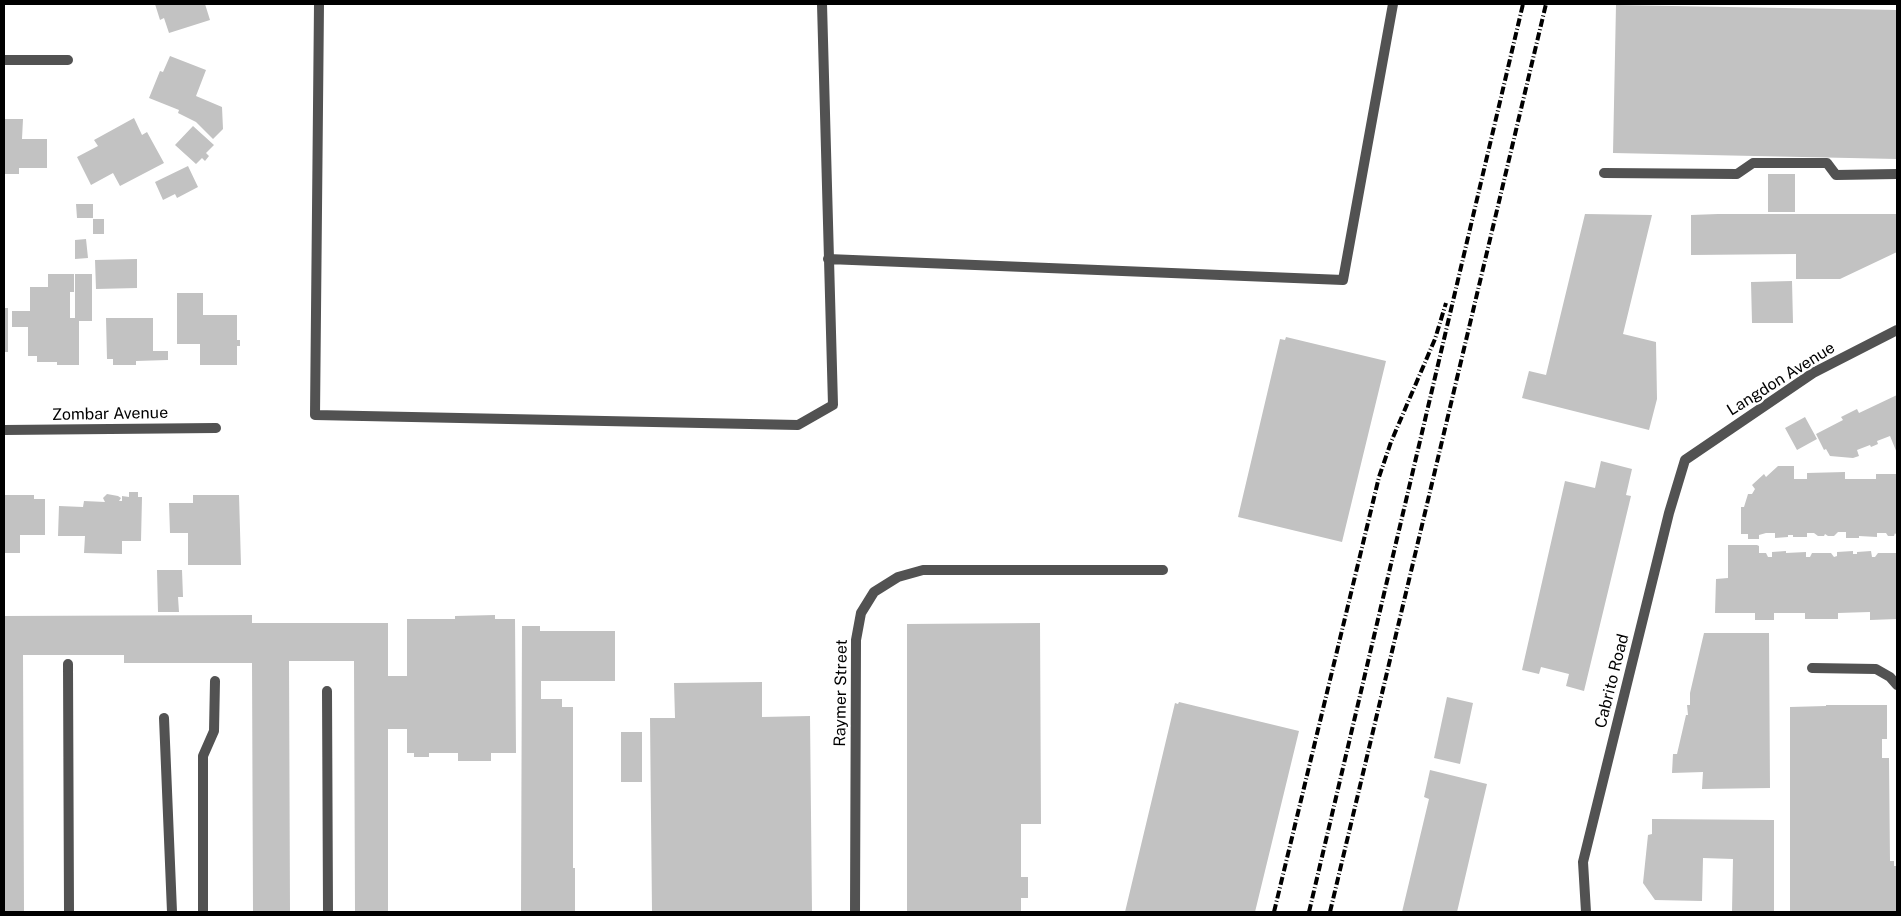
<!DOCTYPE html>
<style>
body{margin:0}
#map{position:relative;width:1901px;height:916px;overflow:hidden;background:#fff;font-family:"Public Sans",sans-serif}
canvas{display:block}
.frame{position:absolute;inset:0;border:5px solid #000;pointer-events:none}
</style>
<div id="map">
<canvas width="1901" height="916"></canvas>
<div class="frame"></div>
</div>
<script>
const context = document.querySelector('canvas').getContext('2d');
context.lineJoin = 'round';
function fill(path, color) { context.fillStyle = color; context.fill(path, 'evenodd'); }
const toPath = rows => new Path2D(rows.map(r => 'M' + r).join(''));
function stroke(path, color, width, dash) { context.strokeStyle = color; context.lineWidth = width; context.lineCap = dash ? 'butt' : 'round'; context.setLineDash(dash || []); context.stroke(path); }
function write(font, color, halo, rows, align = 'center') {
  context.font = font + ' "Public Sans",sans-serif'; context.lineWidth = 4.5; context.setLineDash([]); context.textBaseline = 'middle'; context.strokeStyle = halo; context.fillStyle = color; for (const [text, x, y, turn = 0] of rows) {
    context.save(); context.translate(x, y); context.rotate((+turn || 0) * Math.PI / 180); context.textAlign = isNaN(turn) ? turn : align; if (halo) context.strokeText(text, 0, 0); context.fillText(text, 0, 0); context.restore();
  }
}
const building = toPath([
 [155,4,205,4,210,20,169,33,164,18,160,20],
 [1616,5,1897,10,1897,159,1613,153],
 [170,56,206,70,196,96,222,107,223,129,213,139,196,122,178,113,179,110,149,98,160,71,163,72],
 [134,118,142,135,147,132,164,163,120,186,113,173,91,185,77,157,98,146,94,140],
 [4,119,23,119,22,139,47,139,47,168,19,168,19,174,4,174],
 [193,126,214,145,206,153,209,156,205,161,202,158,196,164,175,145],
 [188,166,198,187,177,198,175,194,163,200,155,182],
 [1768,174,1795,174,1795,212,1768,212],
 [76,204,93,204,93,218,77,218],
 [1585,214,1652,215,1623,334,1656,342,1657,399,1649,430,1522,398,1529,371,1546,375],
 [1718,214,1897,214,1897,252,1840,279,1796,279,1796,254,1691,255,1691,215],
 [93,219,104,219,104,234,93,234],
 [86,239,88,258,75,259,75,240],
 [137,259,137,288,96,289,95,260],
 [48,274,74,274,74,292,70,292,70,318,75,318,75,274,92,274,92,321,79,321,79,365,57,365,57,362,37,362,37,356,28,356,28,327,12,327,12,311,30,311,30,287,48,287],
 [1792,281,1793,323,1752,323,1751,282],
 [177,293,203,293,203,315,237,315,237,340,240,340,240,346,237,346,237,365,200,365,200,344,177,344],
 [4,308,8,308,8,352,4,352],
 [106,318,153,318,153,351,168,351,168,360,136,361,136,365,113,365,113,359,107,359],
 [1286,337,1386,361,1342,542,1238,517,1280,339,1285,340],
 [1897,395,1897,453,1890,436,1877,441,1878,444,1871,447,1870,445,1857,450,1859,456,1853,458,1830,456,1826,449,1824,450,1816,434,1843,420,1841,417,1857,409,1859,413],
 [1805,417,1817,439,1797,450,1785,428],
 [1601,461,1632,469,1626,495,1631,496,1584,691,1566,686,1569,674,1541,667,1539,674,1522,670,1565,481,1595,488],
 [1778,466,1794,466,1794,479,1807,479,1807,473,1845,472,1845,479,1876,479,1876,474,1897,474,1897,536,1895,533,1894,536,1888,536,1886,533,1877,533,1877,537,1859,536,1859,538,1846,538,1846,532,1838,532,1834,536,1828,536,1825,534,1824,536,1818,536,1814,533,1807,533,1807,537,1793,537,1793,535,1788,535,1788,537,1775,538,1775,533,1766,533,1759,535,1759,539,1748,539,1748,534,1741,534,1741,507,1744,507,1748,494,1752,494,1755,489,1752,485,1764,474,1766,477],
 [129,492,138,492,138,497,142,497,141,541,122,541,122,554,84,553,85,536,58,536,59,506,83,507,84,501,105,502,103,498,107,494,118,496,121,498,119,501,122,501,122,496,129,497],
 [4,495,34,495,34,499,45,499,45,535,20,535,20,553,4,553],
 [193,495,239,495,241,565,188,565,188,533,170,533,169,503,193,503],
 [1728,545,1757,545,1759,546,1759,553,1766,553,1768,557,1772,557,1772,552,1786,551,1786,553,1806,552,1806,557,1810,557,1812,553,1831,553,1834,557,1837,556,1837,552,1853,551,1853,554,1857,554,1857,552,1871,551,1872,557,1875,557,1878,553,1896,553,1897,619,1870,620,1870,612,1838,613,1838,619,1805,619,1805,613,1774,613,1774,620,1755,620,1755,613,1715,613,1716,579,1728,578],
 [157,570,182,570,183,597,178,597,179,612,158,612],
 [252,615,252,623,388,623,388,676,407,676,407,619,455,619,455,616,495,615,495,619,515,619,516,753,491,753,491,761,458,761,458,753,429,753,429,757,414,757,414,753,407,753,407,729,388,729,388,912,355,912,354,661,289,661,290,912,253,912,252,663,124,663,124,655,23,655,24,912,4,912,4,616],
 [1040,623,1041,824,1021,824,1021,877,1028,877,1028,898,1021,898,1021,912,907,912,907,624],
 [522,626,540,626,540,631,615,631,615,681,541,681,541,699,562,699,562,707,573,707,573,868,575,868,575,912,521,912],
 [1704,633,1769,633,1770,788,1702,789,1703,772,1672,773,1673,754,1677,754,1686,715,1688,715,1687,705,1690,705,1690,693],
 [762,682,762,717,810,716,812,912,652,912,650,718,675,718,674,683],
 [1447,697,1473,703,1460,764,1434,758],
 [1179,702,1299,731,1255,912,1125,912,1175,703,1178,704],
 [1826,705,1887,705,1887,739,1882,739,1882,758,1889,758,1890,861,1894,861,1894,866,1897,866,1897,912,1790,912,1790,707,1826,706],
 [621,732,642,732,642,782,621,782],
 [1430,770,1487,784,1457,912,1402,912,1429,799,1424,797],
 [1652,819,1774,820,1774,912,1732,912,1733,859,1703,858,1702,901,1655,900,1643,883,1648,835,1652,834]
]);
const service = toPath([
 [319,4,315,415,798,425,833,405,822,4],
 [1604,173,1737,174,1753,163,1827,163,1836,175,1897,174],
 [828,259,1343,280,1393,4],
 [68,664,69,912],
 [1812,668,1876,669,1890,677,1897,685],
 [327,691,328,912],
 [164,718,172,912],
 [203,912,203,756,214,731,215,681]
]);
const minor = toPath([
 [4,60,68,60],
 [4,430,216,428],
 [855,912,856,640,861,613,874,592,898,577,923,570,1163,570],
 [1586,912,1583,862,1669,513,1685,460,1813,373,1897,330]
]);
const rail = toPath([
 [1274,912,1379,477,1391,442,1435,339,1446,303],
 [1309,912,1523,4],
 [1330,912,1546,4]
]);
const streetNames = [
 ["Langdon Avenue",1781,379,-32],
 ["Zombar Avenue",110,414,-1],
 ["Cabrito Road",1612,681,-76],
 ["Raymer Street",841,693,-89]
];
fill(building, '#c2c2c2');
stroke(service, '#525252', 10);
stroke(minor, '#525252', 10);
stroke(rail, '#000', 4, [8, 2.5, 1, 2.5]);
write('16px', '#000', '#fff', streetNames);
</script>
